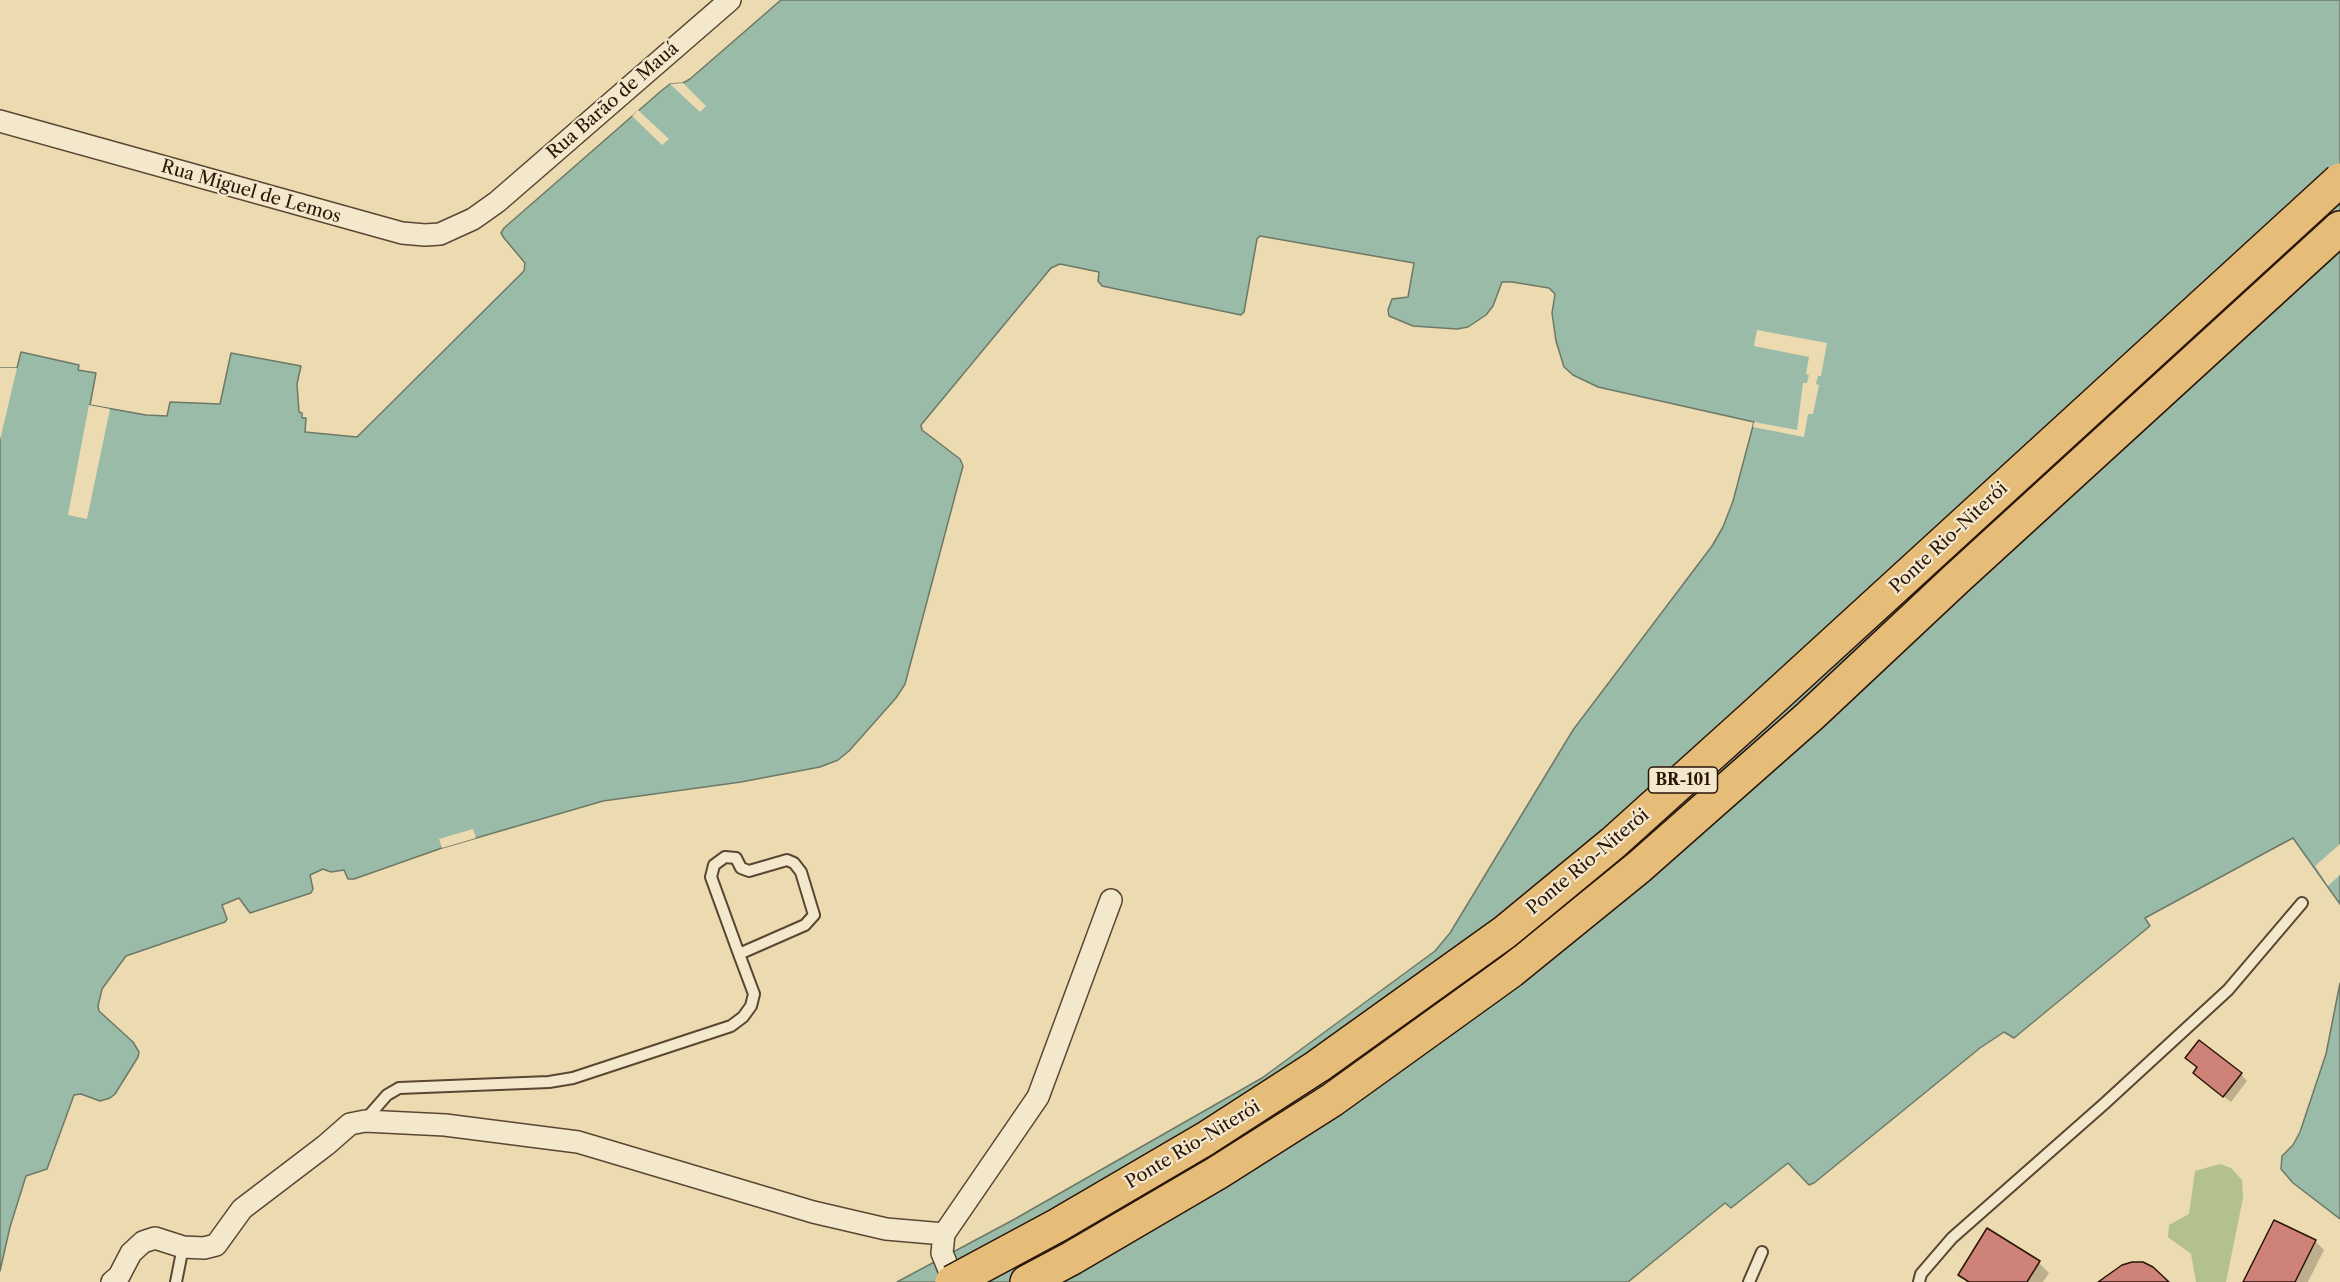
<!DOCTYPE html>
<meta charset="utf-8">
<style>
body{margin:0}
canvas{display:block;background:#ecdab1}
</style>
<canvas width="2340" height="1282"></canvas>
<script>
const context = document.querySelector('canvas').getContext('2d');
context.lineJoin = 'round';
function fill(path, color) { context.fillStyle = color; context.fill(path, 'evenodd'); }
const toPath = rows => new Path2D(rows.map(r => 'M' + r).join(''));
function stroke(path, color, width, dash) { context.strokeStyle = color; context.lineWidth = width; context.lineCap = dash ? 'butt' : 'round'; context.setLineDash(dash || []); context.stroke(path); }
function write(font, color, halo, rows, align = 'center') {
  context.font = font + ' "Libre Caslon Text",serif'; context.lineWidth = 4.5; context.setLineDash([]); context.textBaseline = 'middle'; context.strokeStyle = halo; context.fillStyle = color; for (const [text, x, y, turn = 0] of rows) {
    context.save(); context.translate(x, y); context.rotate((+turn || 0) * Math.PI / 180); context.textAlign = isNaN(turn) ? turn : align; if (halo) context.strokeText(text, 0, 0); context.fillText(text, 0, 0); context.restore();
  }
}
const green = toPath([
 [2220,1164,2231,1168,2242,1180,2243,1198,2226,1282,2196,1282,2191,1254,2168,1237,2169,1225,2189,1214,2195,1171]
]);
const water = toPath([
 [781,0,2340,0,2340,904,2293,838,2276,847,2145,918,2150,926,2014,1038,2004,1032,1980,1048,1814,1183,1809,1185,1788,1163,1731,1208,1725,1203,1628,1282,897,1282,1013,1220,1262,1078,1435,951,1450,933,1573,730,1712,546,1723,527,1733,501,1754,422,1598,387,1573,375,1564,367,1556,341,1552,313,1555,294,1549,288,1512,282,1502,282,1493,306,1486,315,1468,327,1457,329,1413,326,1389,316,1388,310,1392,299,1408,297,1414,263,1260,236,1257,239,1244,312,1241,315,1102,286,1098,281,1099,272,1060,264,1051,268,921,425,922,430,960,459,963,466,905,684,896,698,849,751,838,760,820,767,741,782,603,801,442,848,354,879,348,879,344,870,331,872,323,869,310,875,313,889,311,893,250,913,239,898,222,905,227,919,225,922,126,956,102,989,98,1006,99,1011,133,1042,139,1052,138,1057,115,1094,110,1098,100,1101,81,1094,74,1095,47,1169,26,1176,10,1227,0,1271,0,368,17,368,21,352,79,365,78,370,96,373,90,405,146,415,167,416,170,402,220,404,231,353,301,366,297,384,299,412,302,413,302,418,306,418,305,432,357,437,524,271,525,263,504,238,501,233,504,228,661,91,670,84,683,83,690,79,781,0],
 [2340,983,2340,1219,2293,1183,2281,1169,2282,1156,2293,1145,2300,1132,2326,1054,2340,983]
]);
const pier = toPath([
 [683,83,706,106,700,112,670,84],
 [638,110,669,139,662,145,632,116],
 [1757,330,1827,343,1821,376,1818,376,1816,384,1819,385,1813,414,1808,414,1804,437,1753,427,1754,422,1797,430,1803,383,1807,383,1809,375,1806,374,1809,357,1754,346],
 [0,368,17,368,0,440],
 [89,405,110,409,87,519,68,515],
 [473,829,476,838,442,848,439,839],
 [2340,844,2340,875,2328,886,2315,866]
]);
const shadow = toPath([
 [2241,1074,2247,1081,2231,1102,2201,1079],
 [2315,1241,2324,1250,2308,1282,2246,1282],
 [2039,1263,2049,1273,2043,1282,1967,1282,1960,1275]
]);
const building = toPath([
 [2199,1040,2242,1073,2223,1097,2193,1073,2197,1067,2185,1058,2199,1040],
 [2274,1220,2316,1240,2295,1282,2243,1282,2274,1220],
 [1987,1228,2040,1261,2027,1282,1969,1282,1958,1275,1987,1228],
 [2132,1262,2143,1262,2153,1267,2169,1282,2098,1282,2122,1265,2132,1262]
]);
const service = toPath([
 [365,1120,387,1095,399,1088,549,1082,573,1078,731,1026,743,1017,751,1006,754,994,739,954,711,877,714,865,725,857,736,858,741,868,749,871,787,860,794,863,801,872,814,915,805,925,739,954],
 [176,1282,183,1247],
 [1749,1282,1762,1252],
 [1919,1282,1921,1274,1952,1238,2104,1104,2228,990,2302,903]
]);
const minor = toPath([
 [0,121,402,233,425,235,440,234,473,219,497,202,730,0],
 [112,1282,119,1276,131,1253,143,1242,155,1238,183,1247,204,1248,216,1245,242,1209,326,1145,350,1124,365,1121,445,1125,578,1142,813,1212,886,1229,944,1234],
 [954,1282,942,1253,944,1234,1038,1097,1111,900]
]);
const motorway = toPath([
 [1027,1282,1072,1258,1217,1173,1332,1100,1511,971,1639,867,1810,716,1956,579,2340,228]
]);
const motorwayBridge = toPath([
 [952,1282,1058,1225,1205,1139,1318,1066,1505,932,1613,843,1755,715,2340,180]
]);
const shields = [
 [1683,780,69]
];
const shieldNames = [
 ["BR-101",1683,780]
];
const streetNames = [
 ["Rua Barão de Mauá",613,101,-41],
 ["Rua Miguel de Lemos",251,192,16],
 ["Ponte Rio-Niterói",1949,538,-43],
 ["Ponte Rio-Niterói",1588,862,-40],
 ["Ponte Rio-Niterói",1193,1145,-31]
];
fill(green, '#b3c18f');
fill(water, '#9abba7');
stroke(water, '#6d7967', 1.5);
fill(pier, '#ecdab1');
fill(shadow, '#0003');
fill(building, '#ce8278');
stroke(building, '#2a1508', 1.5);
stroke(service, '#5a4632', 14);
stroke(minor, '#5a4632', 24);
stroke(motorway, '#2a1508', 36);
stroke(service, '#f3e7cc', 10);
stroke(minor, '#f3e7cc', 21);
stroke(motorway, '#e6bd78', 33);
stroke(motorwayBridge, '#2a1508', 36, []);
stroke(motorwayBridge, '#e6bd78', 33);
for (const [x, y, w] of shields) { const box = new Path2D(); box.roundRect(x - w / 2, y - 13, w, 26, 4.5); context.fillStyle = '#f3e7cc'; context.fill(box); stroke(box, '#2a1508', 1.5); }
write('bold 16px', '#2a1508', null, shieldNames);
write('18px', '#2a1508', '#f3e7cc', streetNames);
</script>
